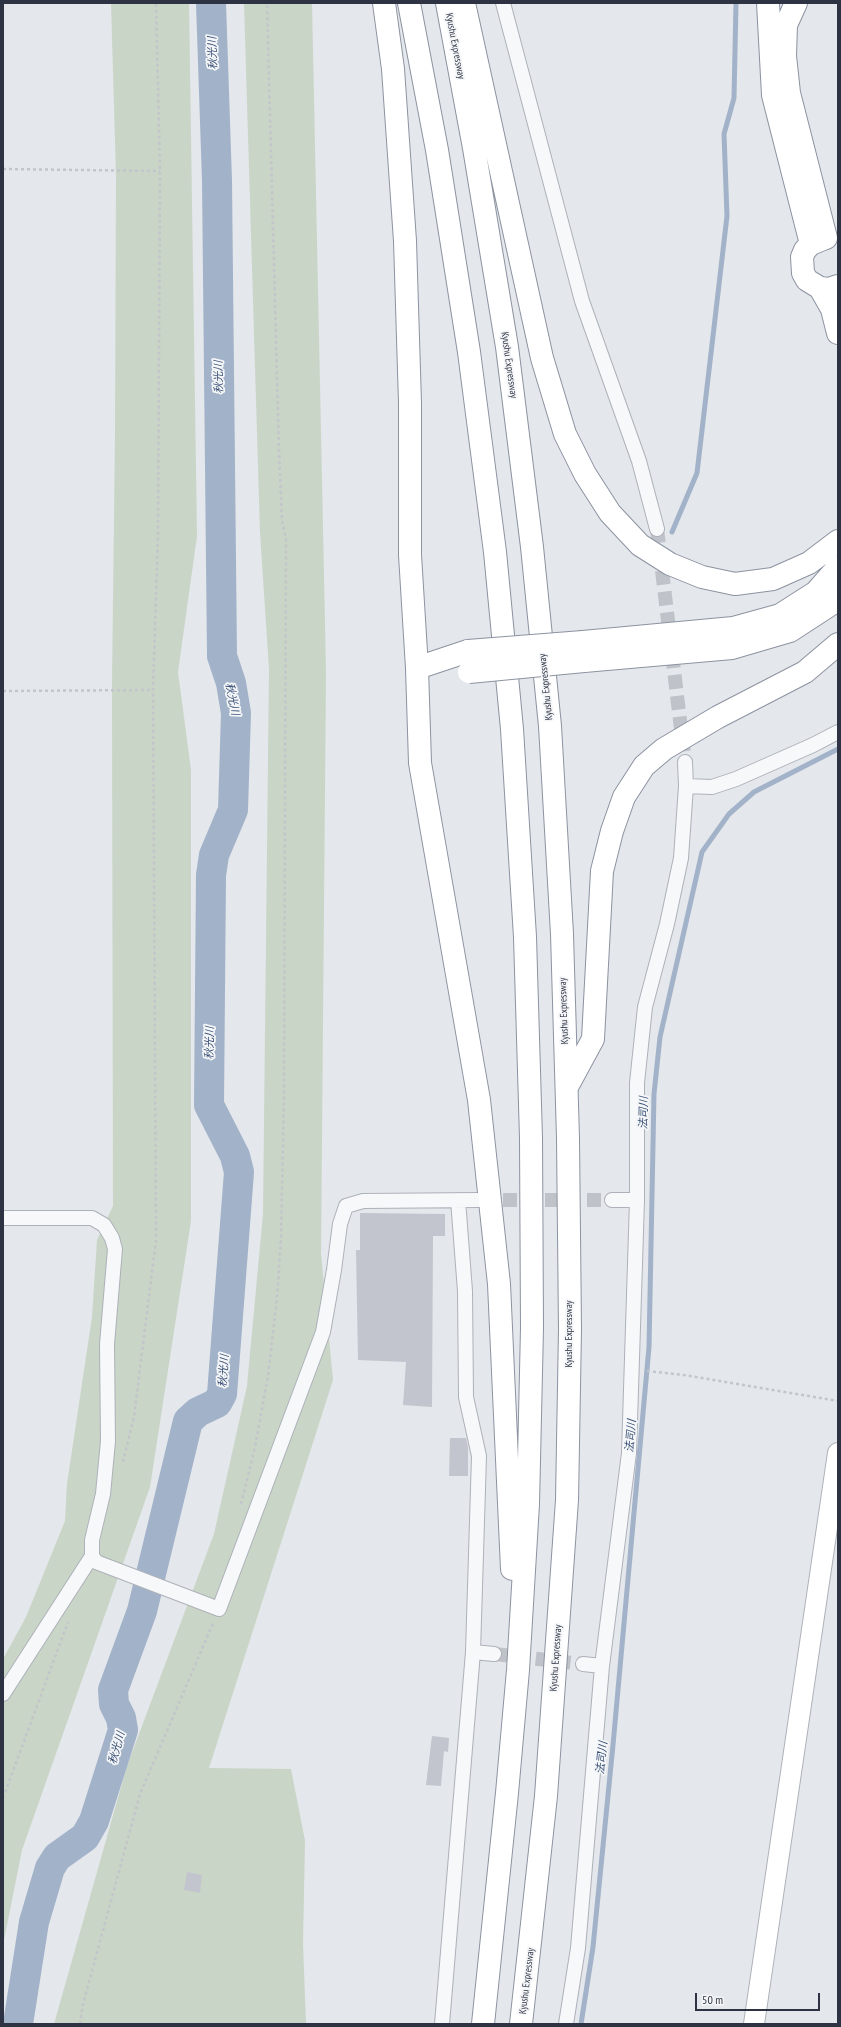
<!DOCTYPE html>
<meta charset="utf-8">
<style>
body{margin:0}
#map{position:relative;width:841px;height:2027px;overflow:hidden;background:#e4e7eb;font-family:"PT Sans Narrow",sans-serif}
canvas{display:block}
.frame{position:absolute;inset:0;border:4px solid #2d3343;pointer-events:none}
.scale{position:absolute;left:695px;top:1993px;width:125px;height:18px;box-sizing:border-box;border:2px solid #2d3343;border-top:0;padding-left:5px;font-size:12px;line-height:14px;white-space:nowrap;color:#2d3343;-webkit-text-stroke:3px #f4f6f8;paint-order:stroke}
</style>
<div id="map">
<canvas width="841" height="2027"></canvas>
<div class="frame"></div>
<div class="scale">50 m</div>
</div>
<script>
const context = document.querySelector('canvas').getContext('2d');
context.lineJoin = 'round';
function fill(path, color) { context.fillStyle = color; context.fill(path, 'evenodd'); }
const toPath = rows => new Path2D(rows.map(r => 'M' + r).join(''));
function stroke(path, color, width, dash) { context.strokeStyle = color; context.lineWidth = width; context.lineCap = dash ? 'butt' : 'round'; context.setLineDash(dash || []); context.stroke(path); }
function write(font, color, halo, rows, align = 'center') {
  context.font = font + ' "PT Sans Narrow","Noto Sans JP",sans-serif'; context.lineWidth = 3.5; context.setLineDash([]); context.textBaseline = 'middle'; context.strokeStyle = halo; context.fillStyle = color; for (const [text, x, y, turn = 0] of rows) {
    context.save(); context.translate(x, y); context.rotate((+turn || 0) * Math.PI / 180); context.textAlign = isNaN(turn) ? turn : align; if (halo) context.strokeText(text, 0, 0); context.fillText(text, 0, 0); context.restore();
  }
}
const green = toPath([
 [111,3,189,3,197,536,178,672,191,770,191,1221,150,1487,22,1850,3,1945,3,1659,26,1617,65,1521,67,1484,92,1317,97,1240,113,1206,112,684,115,434,116,175],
 [244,3,312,3,326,672,321,1254,333,1380,209,1768,291,1769,305,1841,303,1943,306,2024,54,2024,127,1766,214,1534,247,1386,263,1214,269,669,260,532]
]);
const stream = toPath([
 [672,532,697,473,727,216,724,134,734,98,736,3],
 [581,2024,593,1947,613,1745,649,1347,654,1094,660,1037,702,852,729,814,754,792,838,749]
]);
const river = toPath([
 [18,2024,34,1922,50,1868,57,1857,85,1837,94,1821,123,1730,121,1718,114,1704,113,1690,142,1611,188,1421,198,1412,217,1403,222,1394,239,1172,235,1156,209,1105,211,875,214,855,233,810,236,713,231,683,222,656,217,181,211,3]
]);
const building = toPath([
 [360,1213,445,1214,445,1236,433,1236,432,1407,403,1405,406,1362,358,1360,356,1250,360,1250],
 [450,1438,466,1438,468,1447,468,1476,449,1476],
 [432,1736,449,1738,448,1752,444,1751,441,1786,426,1785],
 [187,1872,202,1875,200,1893,184,1890]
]);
const streetTunnel = toPath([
 [657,529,685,762],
 [482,1200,612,1200],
 [494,1654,583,1664]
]);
const path = toPath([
 [3,169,160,171],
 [3,691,153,690],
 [647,1371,684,1375,838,1401],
 [123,1462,134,1417,156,1240,153,690,158,534,160,171,156,3],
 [241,1504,255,1447,268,1376,277,1297,281,1238,284,1096,286,538,282,521,279,452,267,3],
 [3,1798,68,1622],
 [80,2024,83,2004,140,1794,214,1621]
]);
const street = toPath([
 [503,3,582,301,639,461,657,529],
 [686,786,712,787,736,779,813,745,838,732],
 [612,1200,637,1200],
 [3,1218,92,1218,104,1225,112,1238,115,1249,107,1344,108,1441,103,1494,92,1540,92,1556,96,1562,219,1609,323,1332,334,1270,340,1224,346,1206,363,1201,480,1200],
 [473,1652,494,1654],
 [583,1664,602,1666],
 [3,1694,92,1556],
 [442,2024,473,1652,479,1456,466,1397,465,1291,458,1200],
 [566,2024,578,1948,602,1666,629,1453,637,1200,637,1083,645,1007,667,924,681,858,686,786,685,762]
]);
const secondary = toPath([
 [754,2024,838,1453]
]);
const highway = toPath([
 [384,3,393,69,405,241,410,403,410,555,417,668,420,763,479,1100,499,1284,512,1569],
 [409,3,437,150,469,352,495,552,512,729,525,937,531,1138,532,1328,528,1504,518,1670,507,1793,483,2024],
 [447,3,474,148,507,347,532,547,550,726,562,934,568,1138,570,1329,567,1500,546,1796,521,2024],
 [464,3,542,358,565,434,585,474,610,513,640,545,670,564,702,577,735,584,773,579,809,563,838,541],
 [768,3,773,95,811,244],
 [796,3,786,25,785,56,789,93,826,238],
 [823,239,811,244,805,250,802,257,803,273,807,280,820,288,829,289,838,286],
 [820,288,832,309,838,333],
 [583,642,733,628,780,615,816,592,838,567],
 [584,661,732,648,790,631,833,603,838,596],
 [417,668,468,651],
 [567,1087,593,1039,602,871,612,831,624,797,644,766,664,749,718,717,805,672,838,644]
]);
const highwayBridge = toPath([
 [468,651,583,642],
 [469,672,584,661]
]);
const streetNames = [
 ["Kyushu Expressway",455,46,79],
 ["Kyushu Expressway",509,365,82],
 ["Kyushu Expressway",546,687,-96],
 ["Kyushu Expressway",564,1011,-92],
 ["Kyushu Expressway",569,1334,-90],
 ["Kyushu Expressway",556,1658,-86],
 ["Kyushu Expressway",527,1981,-83]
];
const waterNames = [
 ["秋光川",213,53,-92],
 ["秋光川",219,377,-91],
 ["秋光川",232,699,79],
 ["秋光川",210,1043,-89],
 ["法司川",644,1113,-89],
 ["秋光川",224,1371,-86],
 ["法司川",631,1436,-85],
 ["秋光川",117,1748,-74],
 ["法司川",602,1758,-84]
];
fill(green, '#c9d5c6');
stroke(stream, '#a2b2c9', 5);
stroke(river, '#a2b2c9', 30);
fill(building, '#c2c5ce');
stroke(streetTunnel, '#bfc3c9', 14, [14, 7]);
stroke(street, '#adb1b9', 16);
stroke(secondary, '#adb1b9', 22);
stroke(highway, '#8c93a1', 24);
stroke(path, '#c2c5ca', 2.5, [3, 3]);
stroke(street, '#f7f8fa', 14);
stroke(secondary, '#fff', 20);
stroke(highway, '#fff', 22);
stroke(highwayBridge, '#8c93a1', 24, []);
stroke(highwayBridge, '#fff', 22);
write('10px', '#2d3343', '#f4f6f8', streetNames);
write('italic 11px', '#394f75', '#f4f6f8', waterNames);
</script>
